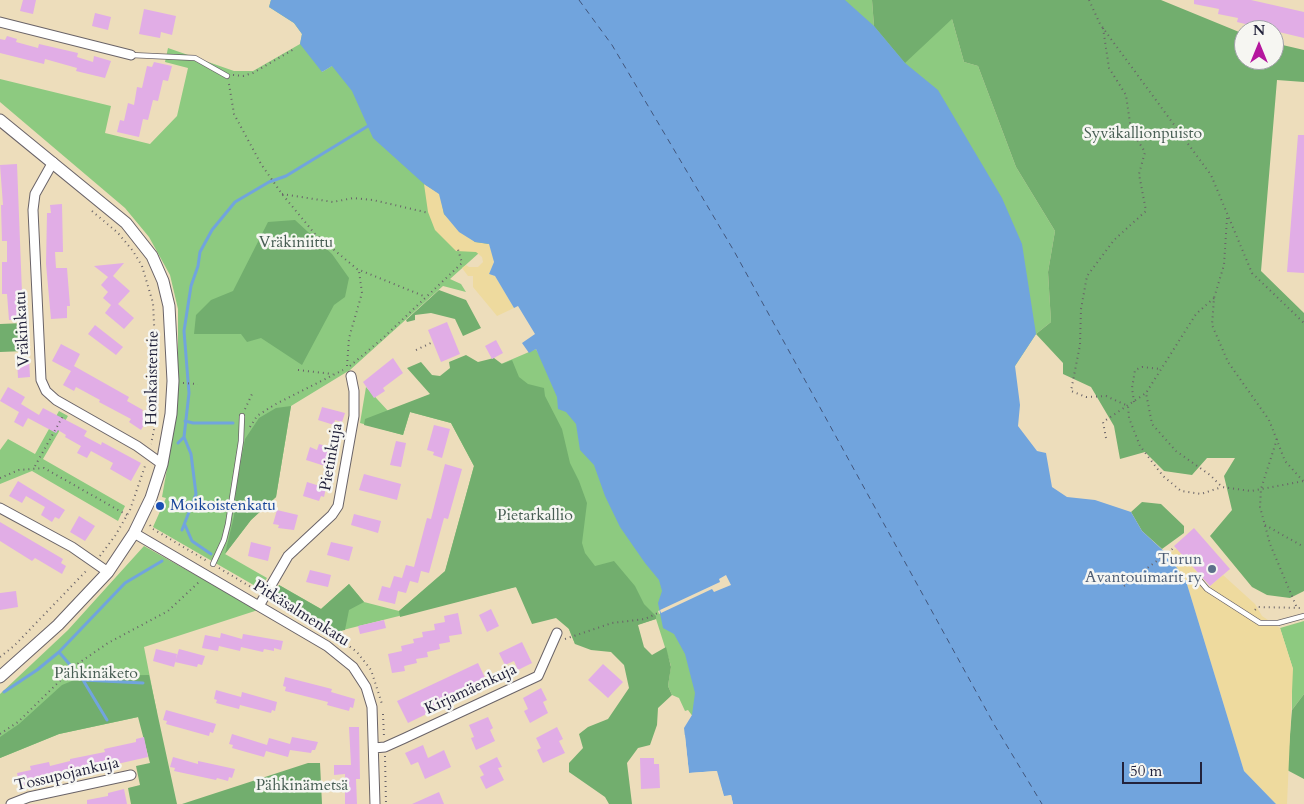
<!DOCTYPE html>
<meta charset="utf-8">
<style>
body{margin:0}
#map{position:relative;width:1304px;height:804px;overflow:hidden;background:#edddbb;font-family:Cardo,serif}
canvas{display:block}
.north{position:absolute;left:1234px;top:20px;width:50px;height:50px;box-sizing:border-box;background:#f6f6f2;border:1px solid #a1a1a9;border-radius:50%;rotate:0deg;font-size:14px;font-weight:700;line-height:20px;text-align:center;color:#22223b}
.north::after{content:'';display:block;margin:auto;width:18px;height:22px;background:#b5179e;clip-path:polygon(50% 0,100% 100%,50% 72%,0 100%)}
.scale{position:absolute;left:1122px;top:762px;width:80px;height:22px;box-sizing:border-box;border:2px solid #22223b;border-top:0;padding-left:6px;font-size:15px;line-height:18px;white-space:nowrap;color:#22223b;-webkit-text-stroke:4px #f6f6f2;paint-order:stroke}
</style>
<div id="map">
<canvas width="1304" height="804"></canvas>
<div class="north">N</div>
<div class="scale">50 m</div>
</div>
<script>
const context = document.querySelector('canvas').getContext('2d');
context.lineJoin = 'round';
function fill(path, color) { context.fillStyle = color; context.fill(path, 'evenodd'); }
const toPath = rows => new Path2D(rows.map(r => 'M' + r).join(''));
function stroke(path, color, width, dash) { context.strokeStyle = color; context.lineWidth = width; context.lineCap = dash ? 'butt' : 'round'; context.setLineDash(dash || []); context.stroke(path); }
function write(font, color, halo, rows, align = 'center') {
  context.font = font + ' Cardo,serif'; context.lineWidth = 5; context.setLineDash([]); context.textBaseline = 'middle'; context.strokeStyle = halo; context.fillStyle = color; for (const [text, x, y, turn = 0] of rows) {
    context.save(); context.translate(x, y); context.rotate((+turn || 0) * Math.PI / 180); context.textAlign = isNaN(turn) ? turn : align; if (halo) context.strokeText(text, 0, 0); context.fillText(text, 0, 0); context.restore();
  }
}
const green = toPath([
 [271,0,313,0,322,72,353,53,489,244,450,279,461,284,466,292,443,286,350,370,291,406,276,497,251,520,225,554,267,578,262,585,257,587,153,527,166,498,162,497,172,440,178,384,178,309,170,275,149,237,125,208,0,102,0,79,111,106,105,133,150,144,177,116,188,68,165,62,168,48,234,71,253,71,300,44,302,34,294,23,269,7],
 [819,0,872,0,874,26,952,19,964,62,978,66,1016,167,1055,231,1048,272,1051,322,1036,334,1015,366],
 [536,349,678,602,658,611,659,614,677,606,687,613,699,725,688,710,685,711,679,698,672,695,668,686,671,666,656,619,575,644,561,610,515,587,335,632,276,598,275,593,279,585,321,609,349,584,364,602,399,611,445,572,474,466,451,423,410,412,403,435,360,423,366,387,389,412],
 [59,411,68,416,43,459,125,506,118,521,32,471,0,484,0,450,8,439,35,454],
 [144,546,258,610,144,647,157,713,59,734,0,758,0,694,68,630],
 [1304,621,1304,694,1292,710,1292,692,1279,678,1293,669,1280,628]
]);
const forest = toPath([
 [872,0,1161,0,1244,34,1244,60,1274,60,1274,43,1304,50,1304,82,1277,80,1261,271,1304,313,1304,591,1290,598,1267,595,1252,587,1210,536,1232,510,1224,476,1235,458,1207,458,1192,475,1164,471,1145,452,1120,459,1114,426,1091,387,1063,374,1063,363,1036,334,1051,322,1048,272,1055,231,1016,167,978,66,964,62,952,19,905,63,874,26],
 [295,220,332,254,349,278,345,297,334,305,302,365,261,338,247,342,241,334,194,334,196,315,211,300,233,291,268,222],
 [439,290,466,300,481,328,463,336,455,319,431,313,415,315,415,320,407,322,406,320],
 [24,323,25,351,0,352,0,324],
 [466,355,478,362,494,358,502,364,512,360,519,377,528,384,544,388,545,396,562,429,570,463,579,481,587,503,582,543,585,553,595,566,614,561,635,586,644,604,656,616,656,619,638,625,644,647,652,655,666,647,671,667,668,686,672,695,658,708,657,725,650,745,638,748,627,763,632,804,609,804,605,797,569,772,569,763,583,748,579,734,588,727,608,719,629,688,624,665,611,652,591,650,575,644,569,629,556,618,532,624,516,587,400,617,399,611,445,571,474,466,451,423,410,412,403,435,364,425,365,419,430,394,407,368,421,362,432,375,440,376,450,368,449,362],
 [291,406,276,497,251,520,225,554,234,516,236,488,245,439,259,418,276,408],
 [1142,502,1161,504,1184,526,1184,533,1162,549,1142,531,1131,512],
 [349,584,364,602,349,610,345,630,335,632,278,600,275,596,279,585,321,609],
 [149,675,177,804,131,804,128,788,140,785,136,766,150,763,138,717,59,734,0,758,0,737,19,724,62,685,84,676],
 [1304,694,1304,779,1287,770,1292,710],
 [308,763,320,763,322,804,182,804]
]);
const sand = toPath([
 [424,184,440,194,444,214,475,242,489,244,494,257,493,265,489,274,495,276,514,308,497,316,473,287,473,276,468,276,462,268,466,265,469,267,478,267,483,262,482,257,476,252,456,251,435,230,428,212],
 [1177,548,1209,587,1223,575,1255,604,1262,616,1280,628,1293,669,1287,804,1276,804,1244,771,1186,581,1168,555]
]);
const water = toPath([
 [271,0,845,0,874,26,905,63,938,90,1002,198,1022,244,1036,334,1015,366,1020,405,1018,426,1037,451,1046,453,1052,487,1067,497,1095,500,1131,512,1142,531,1168,555,1186,581,1244,771,1276,804,733,804,731,795,724,797,716,771,689,773,684,728,692,715,695,693,685,654,674,634,663,628,658,603,662,591,659,580,645,563,620,527,605,496,594,465,580,450,576,424,566,412,558,409,557,397,536,349,529,353,522,343,535,334,518,306,514,308,495,276,489,274,494,262,489,244,475,242,459,232,444,214,439,194,424,184,373,138,352,91,332,66,322,72,300,44,302,34,294,23,269,7]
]);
const pier = toPath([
 [726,575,731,585,714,592,712,589,661,613,660,610,720,582,719,579],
 [682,735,685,735,689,773,717,771,724,796,731,795,733,804,731,804,729,798,722,798,715,774,687,775]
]);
const stream = toPath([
 [185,421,193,423,233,423],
 [178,443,184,437],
 [185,525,192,541,211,554],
 [182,530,196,494,191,454,184,437,189,393,184,331,191,286,198,266,200,252,212,230,235,202,269,182,286,176,368,126],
 [59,652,83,680,107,720],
 [83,680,143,683],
 [4,692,37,670,59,652,125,583,162,561]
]);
const ferry = toPath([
 [579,0,612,45,734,251,995,726,1042,804]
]);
const building = toPath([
 [23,0,36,0,33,14,20,11],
 [1194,0,1251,0,1304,12,1304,38,1237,22,1238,18,1218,14,1219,9,1194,4],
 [144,9,176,16,172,35,161,32,160,38,139,34],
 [95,13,111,17,108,30,92,26],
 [7,36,17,39,16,42,38,48,39,44,78,53,77,57,93,62,94,56,111,61,105,78,76,71,77,68,45,59,44,64,0,53,0,39,5,40],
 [154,62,172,66,168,81,163,80,158,101,153,100,148,120,143,119,139,137,117,132,120,120,124,121,128,103,134,105,137,87,142,88,147,66,152,67],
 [1298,135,1304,135,1304,273,1287,272],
 [17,164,23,319,9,320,7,294,2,294,2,262,7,262,7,241,2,241,1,205,3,205,0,165],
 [62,204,63,252,55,252,56,268,67,268,70,306,67,306,67,318,51,319,46,264,47,213,51,213,50,205],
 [124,263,113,276,130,291,118,304,134,318,124,329,105,313,111,305,103,298,108,292,101,285,108,277,94,266],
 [447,322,460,354,441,362,428,330],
 [95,325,123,347,116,355,88,334],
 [496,340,503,353,492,359,485,346],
 [61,344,80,354,74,366,129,397,127,401,143,410,142,412,149,416,141,430,129,422,131,419,99,402,100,400,76,387,74,391,63,385,71,371,52,361],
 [29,358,30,377,18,378,17,359],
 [393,358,403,373,383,388,385,391,374,398,363,382],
 [8,387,25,397,21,404,39,415,43,408,87,431,84,436,101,445,102,442,141,463,131,481,110,469,113,463,91,451,87,458,77,453,81,446,65,437,66,435,58,430,56,433,28,418,23,427,14,422,19,412,0,401],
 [322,407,345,413,342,422,335,420,334,425,318,420],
 [434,425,450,429,442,458,433,455,434,452,427,450],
 [396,441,406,443,401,467,390,465],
 [319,444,329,447,327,452,332,453,328,467,306,460,310,447,317,450],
 [445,464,462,469,448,519,444,518,429,573,421,571,418,583,410,581,406,593,398,591,395,604,378,600,382,586,390,588,394,576,402,578,406,565,414,567,427,518,431,519],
 [364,474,401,484,397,500,359,490],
 [18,481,65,510,59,519,55,517,52,522,41,515,45,507,26,496,22,503,9,496],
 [307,482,326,488,324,497,321,496,319,501,303,496],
 [277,510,298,515,294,530,278,528,279,525,273,524],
 [354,514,381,521,378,533,351,525],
 [79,516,95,526,85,541,70,532],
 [0,522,63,559,61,563,66,566,62,574,35,558,32,561,0,541],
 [1194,528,1230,569,1210,586,1174,546],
 [251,542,271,547,268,561,248,556],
 [331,542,353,547,349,561,327,555],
 [310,570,331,575,328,587,306,582],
 [16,591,18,607,0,610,0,593],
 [491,609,499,626,487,632,479,615],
 [458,613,462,634,449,636,450,642,439,644,440,649,427,652,428,657,416,659,417,663,404,666,405,671,392,673,388,654,402,651,401,646,414,643,413,639,423,637,422,632,435,630,434,624,445,622,444,616],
 [384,620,386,628,360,634,358,626],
 [221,633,242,639,243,634,283,641,281,650,274,648,274,651,264,649,263,652,241,647,240,651,219,646,218,651,202,648,205,635,220,638],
 [522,642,532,663,518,670,514,661,505,665,499,653],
 [156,649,177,654,174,667,153,661],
 [179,649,205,656,202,665,198,664,197,667,175,662],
 [478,663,488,684,408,723,397,701],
 [603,664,623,682,608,698,588,680],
 [285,677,332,689,331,692,355,699,353,708,350,707,349,711,327,705,328,702,285,691,286,687,283,686],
 [541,688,547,700,543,702,548,713,530,723,524,711,528,709,523,698],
 [216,690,241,697,242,692,277,702,275,711,272,710,271,713,240,705,239,709,216,703,217,700,214,699],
 [166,710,216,724,213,733,210,732,209,736,166,724,167,721,163,720],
 [488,717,493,728,490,730,495,741,476,750,471,738,474,737,469,725],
 [349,727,359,727,360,779,356,779,357,804,345,804,345,774,334,775,334,765,351,765],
 [557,727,563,739,559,741,565,753,543,763,537,750,541,748,536,738],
 [232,734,267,745,269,738,290,744,292,737,318,742,315,750,312,750,311,753,290,750,288,757,266,751,264,757,232,748,233,745,229,744],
 [144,737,148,757,20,786,17,773,31,770,30,766,49,762,50,766,70,761,70,759,105,752,104,749,136,742,136,739],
 [423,745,428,758,444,750,451,767,425,779,418,762,411,765,405,753],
 [173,757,198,764,198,761,235,769,232,778,229,777,228,781,217,778,216,780,174,771,175,768,170,767],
 [497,757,502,767,498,768,504,780,486,789,480,777,484,775,479,766],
 [640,758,654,758,654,764,659,764,660,788,641,789],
 [124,789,127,804,87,804,87,800,108,796,108,793],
 [439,792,444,804,412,804]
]);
const path = toPath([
 [1089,0,1100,24,1211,175,1252,273,1304,323],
 [1103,28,1109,68,1126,95,1131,130,1145,152,1139,174,1146,211,1114,240,1087,276,1081,309,1080,345,1071,391,1086,397,1106,396,1128,406,1129,418,1140,446,1163,476,1181,491,1201,494,1222,487],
 [233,75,243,76,253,73,294,49],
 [229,84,234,114,261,164,282,194,315,234,357,269,426,297],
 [282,194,333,202,353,198,373,200,429,213],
 [92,211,118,233,133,251,142,266,153,303,157,384,155,425,151,444],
 [1227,218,1224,265,1214,298,1212,325,1228,362,1269,420,1285,461,1304,482],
 [1214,298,1196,314,1146,393,1152,424,1176,451,1210,475,1222,487,1251,491,1304,481],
 [416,350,433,342],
 [347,366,349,338,362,293,359,271],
 [350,366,383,338,462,263,457,246],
 [298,370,333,374],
 [183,383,198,384],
 [1134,402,1132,388,1135,370,1142,367,1161,369],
 [245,409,253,392],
 [250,427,257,416,274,405,343,370],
 [1106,438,1103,422,1146,393],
 [1277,439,1261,489,1260,507,1270,544,1297,608],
 [35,466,63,416],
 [0,478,19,470,44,468,127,515],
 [150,525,153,529,207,561],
 [1265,525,1304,547],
 [100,556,115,536,130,510,146,463],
 [219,568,256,590],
 [1124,586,1175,547],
 [273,600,333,634,357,652,371,670,382,704],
 [1255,610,1258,607,1302,608],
 [565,639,612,623,645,619,660,612],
 [0,657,14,646,88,569],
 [383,714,384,737],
 [0,734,18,722,76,665,108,643,168,611,199,582],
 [385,756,386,804]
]);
const service = toPath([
 [131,55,195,58,227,76],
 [213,564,224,540,228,524,241,441,242,416],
 [1196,576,1207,589,1260,623,1278,623,1304,616]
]);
const minor = toPath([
 [0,22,131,55],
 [53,162,35,194,33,210,41,380,46,391,56,400,137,446,162,464],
 [0,508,72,547,108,572],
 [134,533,327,646,353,667,366,687,372,707,375,804],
 [259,606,288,556,332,515,338,506,354,416,354,391,351,376],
 [374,748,385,747,405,738,538,676,557,633],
 [11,804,29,797,131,775]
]);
const tertiary = toPath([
 [0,120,126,223,152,256,163,281,169,306,173,381,171,414,162,464,151,498,134,533,108,572,58,625,0,677]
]);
const markers = [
 [160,506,5,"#1a4fb4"],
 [1212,569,5,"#5c6f8a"]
];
const parkNames = [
 ["Syväkallionpuisto",1143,134],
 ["Vräkiniittu",296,243],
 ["Pietarkallio",535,516],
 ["Pähkinäketo",96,674],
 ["Pähkinämetsä",302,786]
];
const streetNames = [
 ["Vräkinkatu",23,329,-93],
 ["Honkaistentie",153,378,-89],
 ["Pietinkuja",332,457,-80],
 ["Pitkäsalmenkatu",301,614,32],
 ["Kirjamäenkuja",471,690,-25],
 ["Tossupojankuja",67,775,-13]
];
const transitNames = [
 ["Moikoistenkatu",170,506]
];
const serviceNames = [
 ["Turun",1202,560],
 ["Avantouimarit ry",1202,578]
];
fill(green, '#8dca80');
fill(forest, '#72ae6e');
fill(sand, '#eeda9e');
fill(water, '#71a4dd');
fill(pier, '#edddbb');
stroke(stream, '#71a4dd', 3);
stroke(ferry, '#42567c', 1, [6, 5]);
fill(building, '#e1ade6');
stroke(service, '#696368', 6);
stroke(minor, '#696368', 11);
stroke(tertiary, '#696368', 13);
stroke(path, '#696368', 2, [1, 4]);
stroke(service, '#fff', 4.5);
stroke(minor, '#fff', 9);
stroke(tertiary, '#fff', 11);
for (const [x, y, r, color] of markers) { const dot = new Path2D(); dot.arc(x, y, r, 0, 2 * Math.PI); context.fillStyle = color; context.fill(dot); stroke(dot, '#f6f6f2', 2); }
write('16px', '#475d53', '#f6f6f2', parkNames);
write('16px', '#22223b', '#f6f6f2', streetNames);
write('16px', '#164399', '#f6f6f2', transitNames, 'left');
write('16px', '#4e5e75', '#f6f6f2', serviceNames, 'right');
</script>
